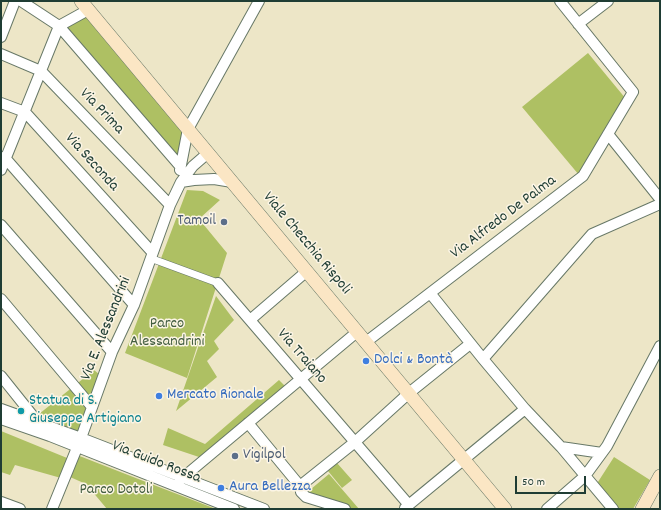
<!DOCTYPE html>
<meta charset="utf-8">
<style>
body{margin:0}
#map{position:relative;width:661px;height:510px;overflow:hidden;background:#ede6c7;font-family:Dekko,sans-serif}
canvas{display:block}
.frame{position:absolute;inset:0;border:2px solid #1f3d34;pointer-events:none}
.scale{position:absolute;left:515px;top:476px;width:71px;height:18px;box-sizing:border-box;border:2px solid #1f3d34;border-top:0;padding-left:5px;font-size:12px;line-height:14px;white-space:nowrap;color:#1f3d34;-webkit-text-stroke:3px #fcf5e5;paint-order:stroke}
</style>
<div id="map">
<canvas width="661" height="510"></canvas>
<div class="frame"></div>
<div class="scale">50 m</div>
</div>
<script>
const context = document.querySelector('canvas').getContext('2d');
context.lineJoin = 'round';
function fill(path, color) { context.fillStyle = color; context.fill(path, 'evenodd'); }
const toPath = rows => new Path2D(rows.map(r => 'M' + r).join(''));
function stroke(path, color, width, dash) { context.strokeStyle = color; context.lineWidth = width; context.lineCap = dash ? 'butt' : 'round'; context.setLineDash(dash || []); context.stroke(path); }
function write(font, color, halo, rows, align = 'center') {
  context.font = font + ' Dekko,sans-serif'; context.lineWidth = 3; context.setLineDash([]); context.textBaseline = 'middle'; context.strokeStyle = halo; context.fillStyle = color; for (const [text, x, y, turn = 0] of rows) {
    context.save(); context.translate(x, y); context.rotate((+turn || 0) * Math.PI / 180); context.textAlign = isNaN(turn) ? turn : align; if (halo) context.strokeText(text, 0, 0); context.fillText(text, 0, 0); context.restore();
  }
}
const green = toPath([
 [88,13,184,129,178,159,63,27],
 [588,53,626,99,579,175,522,107],
 [187,190,203,191,220,200,199,219,227,253,187,378,125,353],
 [216,296,234,320,214,341,219,349,207,361,217,377,176,411],
 [94,370,100,375,80,433,39,414],
 [279,380,286,387,202,458,163,445,168,428,205,444],
 [1,431,72,460,61,478,15,465,10,475,1,472],
 [77,455,146,482,216,509,107,509,86,484,70,477],
 [614,457,650,480,633,509,616,509,596,485],
 [337,463,352,480,342,488,328,471],
 [329,474,359,509,351,509,308,496,305,494]
]);
const pedestrian = toPath([
 [150,258,218,283]
]);
const minor = toPath([
 [21,1,59,26,88,10],
 [578,24,608,1],
 [1,37,15,1],
 [1,54,41,71,170,205],
 [1,103,25,112,152,252],
 [608,134,660,199],
 [1,157,6,159,134,305],
 [1,170,59,26,180,166],
 [180,170,188,129,259,1],
 [181,182,194,180,214,179,232,182],
 [1,225,112,352],
 [218,283,409,505],
 [430,293,483,359,525,409,561,447,613,509],
 [1,299,92,407],
 [250,320,307,271],
 [366,342,583,176,633,92,560,1],
 [483,359,592,234,660,204],
 [1,376,37,421],
 [1,409,81,438,264,509],
 [1,419,50,436,234,509],
 [248,423,300,486,301,492,306,497,345,509],
 [561,447,602,453],
 [180,480,357,332],
 [300,486,355,442,409,393,470,344],
 [1,502,20,509],
 [405,508,525,409],
 [52,509,81,438,112,352,134,305,170,205,181,182,193,166,208,153],
 [547,509,585,476,607,446,660,346]
]);
const secondary = toPath([
 [81,1,505,509],
 [642,509,660,476]
]);
const markers = [
 [224,222,4,"#5c6f8a"],
 [366,361,4,"#3f7fe0"],
 [159,396,4,"#3f7fe0"],
 [21,411,4,"#0f9aa8"],
 [235,456,4,"#5c6f8a"],
 [221,488,4,"#3f7fe0"]
];
const streetNames = [
 ["Via Prima",101,112,46],
 ["Via Seconda",91,163,48],
 ["Via Alfredo De Palma",504,218,-37],
 ["Viale Checchia Rispoli",306,244,50],
 ["Via E. Alessandrini",107,329,-68],
 ["Via Traiano",301,357,49],
 ["Via Guido Rossa",156,463,21]
];
const serviceNames = [
 ["Tamoil",216,222],
 ["Vigilpol",243,456,"left"]
];
const parkNames = [
 ["Parco",167,325],
 ["Alessandrini",167,343],
 ["Parco Dotoli",116,491]
];
const shopNames = [
 ["Dolci & Bontà",374,361],
 ["Mercato Rionale",167,396],
 ["Aura Bellezza",229,488]
];
const cultureNames = [
 ["Statua di S.",29,402],
 ["Giuseppe Artigiano",29,420]
];
fill(green, '#aec063');
stroke(pedestrian, '#677867', 8);
stroke(minor, '#677867', 12);
stroke(secondary, '#677867', 14);
stroke(pedestrian, '#fff', 7);
stroke(minor, '#fff', 10);
stroke(secondary, '#fbe6c4', 13);
for (const [x, y, r, color] of markers) { const dot = new Path2D(); dot.arc(x, y, r, 0, 2 * Math.PI); context.fillStyle = color; context.fill(dot); stroke(dot, '#fcf5e5', 1.5); }
write('16px', '#1f3d34', '#fcf5e5', streetNames);
write('16px', '#4e5e75', '#fcf5e5', serviceNames, 'right');
write('16px', '#435e40', '#fcf5e5', parkNames);
write('16px', '#366cbe', '#fcf5e5', shopNames, 'left');
write('16px', '#0d838f', '#fcf5e5', cultureNames, 'left');
</script>
